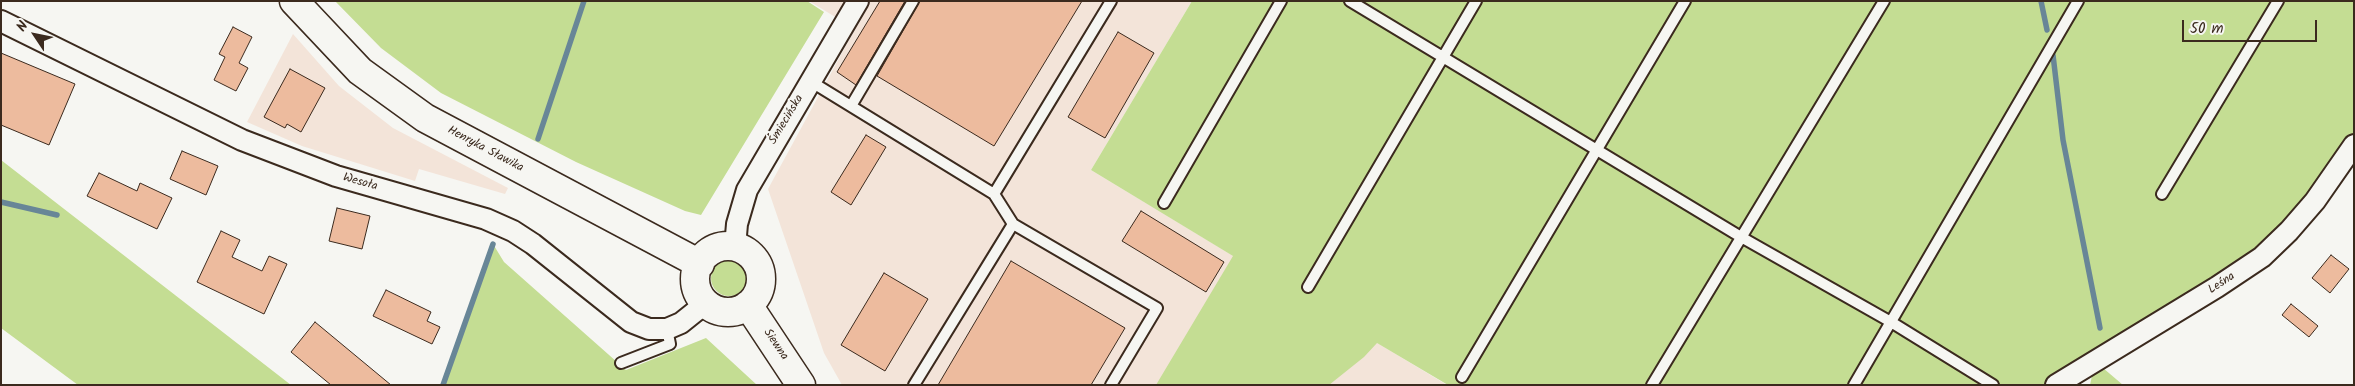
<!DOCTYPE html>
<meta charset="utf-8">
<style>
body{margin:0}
#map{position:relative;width:2355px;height:386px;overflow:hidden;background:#f6f6f2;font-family:Kalam,sans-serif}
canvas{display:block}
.frame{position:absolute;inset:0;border:2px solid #3b2a1e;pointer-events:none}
.north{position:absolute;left:10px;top:10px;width:50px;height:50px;-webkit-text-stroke:4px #f6f6f2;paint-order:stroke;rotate:304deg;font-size:14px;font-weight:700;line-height:20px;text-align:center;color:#3b2a1e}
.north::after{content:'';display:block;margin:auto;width:18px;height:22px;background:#3b2a1e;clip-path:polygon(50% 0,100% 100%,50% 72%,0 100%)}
.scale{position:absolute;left:2182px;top:20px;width:135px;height:22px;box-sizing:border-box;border:2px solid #3b2a1e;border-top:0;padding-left:6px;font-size:15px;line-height:18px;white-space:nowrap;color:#3b2a1e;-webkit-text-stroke:4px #f6f6f2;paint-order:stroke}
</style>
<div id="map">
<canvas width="2355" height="386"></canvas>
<div class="frame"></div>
<div class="north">N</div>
<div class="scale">50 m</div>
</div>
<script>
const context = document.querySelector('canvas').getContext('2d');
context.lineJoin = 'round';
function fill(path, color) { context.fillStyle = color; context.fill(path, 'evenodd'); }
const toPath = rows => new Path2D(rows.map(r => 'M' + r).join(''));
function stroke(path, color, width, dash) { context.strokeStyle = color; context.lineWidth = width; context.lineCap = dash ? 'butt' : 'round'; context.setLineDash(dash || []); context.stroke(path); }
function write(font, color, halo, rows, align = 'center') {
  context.font = font + ' Kalam,sans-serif'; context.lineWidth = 4.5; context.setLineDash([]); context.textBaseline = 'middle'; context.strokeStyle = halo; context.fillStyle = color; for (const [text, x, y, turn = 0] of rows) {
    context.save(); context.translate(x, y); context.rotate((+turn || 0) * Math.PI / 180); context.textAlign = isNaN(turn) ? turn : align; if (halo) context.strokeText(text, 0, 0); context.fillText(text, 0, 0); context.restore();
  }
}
const built = toPath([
 [809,1,1192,1,1091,170,1447,385,842,385,824,353,768,189,855,29],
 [293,34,339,86,393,128,508,188,505,194,419,169,415,181,302,146,247,122]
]);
const green = toPath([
 [335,1,807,1,824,12,701,215,685,211,576,162,441,93,381,48],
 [1192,1,2354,1,2354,145,2289,231,2096,362,2123,385,2090,385,2095,362,2056,385,1448,385,1377,343,1364,357,1329,385,1156,385,1233,256,1091,170],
 [1,160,291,385,78,385,1,328],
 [493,244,504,262,626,370,706,338,757,385,443,385],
 '711 278a18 18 0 1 1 36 0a18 18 0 1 1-36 0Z'
]);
const stream = toPath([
 [2041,1,2047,30],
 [2053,55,2063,140,2100,328],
 [538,139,584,1],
 [1,202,57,215],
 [443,385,493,244]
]);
const building = toPath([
 [880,1,905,1,856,85,837,72,880,1],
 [920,1,1082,1,994,146,877,76,920,1],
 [233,27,252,37,239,63,248,68,236,91,214,80,225,57,219,54,233,27],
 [1118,32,1154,53,1105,138,1068,117,1118,32],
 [1,53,75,84,49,145,1,125,1,53],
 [290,69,325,88,301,132,287,124,285,128,264,117,290,69],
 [866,135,886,147,851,205,831,192,866,135],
 [182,151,218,166,206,195,170,179,182,151],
 [99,173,137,191,140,183,172,198,157,229,87,196,99,173],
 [337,208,370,216,362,249,329,241,337,208],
 [1141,211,1224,262,1206,292,1122,241,1141,211],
 [221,231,240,240,232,257,262,271,269,256,287,264,264,314,197,282,221,231],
 [2331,255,2349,269,2330,293,2312,278,2331,255],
 [1011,261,1125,328,1091,385,938,385,1011,261],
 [884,273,928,299,885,371,841,345,884,273],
 [386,290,431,312,427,321,440,327,432,344,373,316,386,290],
 [2291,304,2318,326,2309,337,2282,315,2291,304],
 [315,322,391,385,331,385,291,352,315,322]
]);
const lane = toPath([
 [1350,1,1741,237,1891,322,1993,385],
 [810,81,994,194,1013,224,1157,308,1111,385],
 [851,106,913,1],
 [994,194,1111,1],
 [2162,194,2278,1],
 [1164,203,1281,1],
 [1308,287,1476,1],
 [621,363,670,344,667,329],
 [1462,377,1685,1],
 [914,385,1013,224],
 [1652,385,1884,1],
 [1854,385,2078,1]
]);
const street = toPath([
 [1,21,242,140,336,176,486,219,513,231,533,244,631,322,649,329,667,329,681,323,706,303],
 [735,247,737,224,747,190,858,1],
 [2056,385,2217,287,2262,257,2289,231,2315,201,2354,145]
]);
const secondary = toPath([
 [294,1,360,71,425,118,700,264],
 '695 279a33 33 0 1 1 66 0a33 33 0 1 1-66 0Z',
 [748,305,801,385]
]);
const streetNames = [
 ["Śmiecińska",787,120,-59],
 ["Henryka Sławika",485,150,28],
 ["Wesoła",360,183,16],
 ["Leśna",2222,284,-33],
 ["Siewna",775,345,56]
];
fill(built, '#f3e4d9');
fill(green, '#c4dd93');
stroke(stream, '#688697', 5.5);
fill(building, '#edbb9e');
stroke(building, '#3b2a1e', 1);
stroke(lane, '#3b2a1e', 14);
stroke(street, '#3b2a1e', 24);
stroke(secondary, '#3b2a1e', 31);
stroke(lane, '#f6f6f2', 10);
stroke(street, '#f6f6f2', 20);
stroke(secondary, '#f6f6f2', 28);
write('12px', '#3b2a1e', '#f6f6f2', streetNames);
</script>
